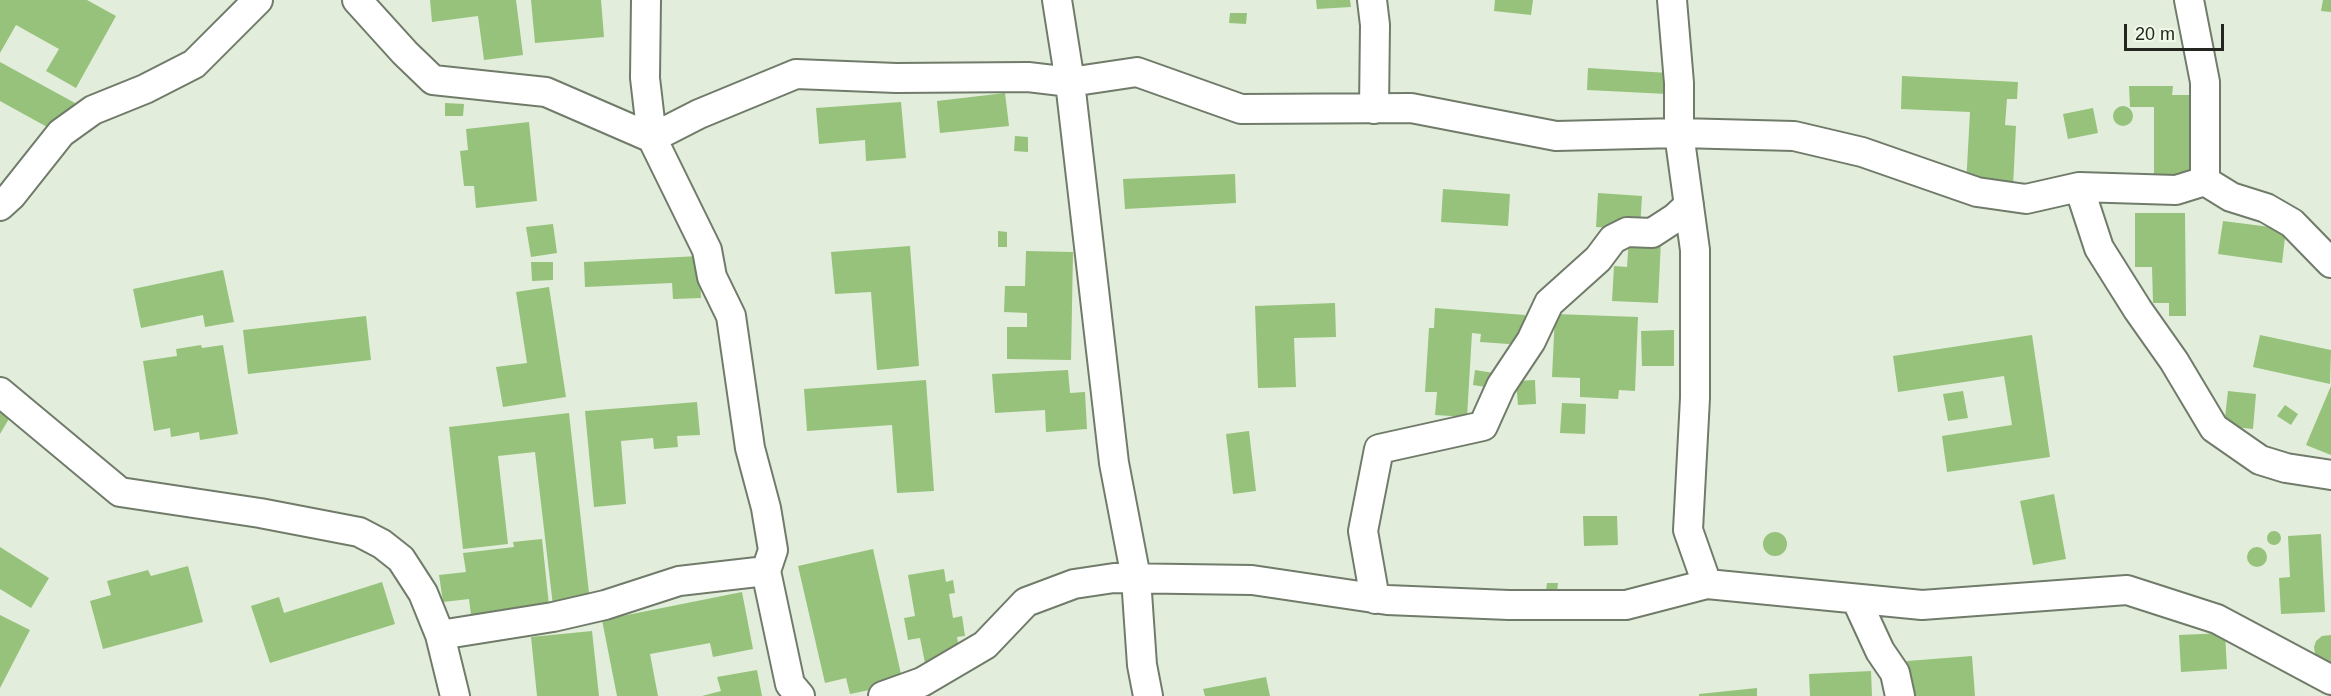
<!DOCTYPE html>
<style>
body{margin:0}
#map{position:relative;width:2331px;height:696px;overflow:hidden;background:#e2eedb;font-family:Helvetica,sans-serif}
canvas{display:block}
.scale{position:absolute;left:2124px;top:24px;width:100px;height:27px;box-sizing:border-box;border:3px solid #22261f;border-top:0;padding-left:8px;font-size:18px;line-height:21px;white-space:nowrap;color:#22261f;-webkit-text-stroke:4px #effbe8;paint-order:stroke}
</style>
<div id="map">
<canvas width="2331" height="696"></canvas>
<div class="scale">20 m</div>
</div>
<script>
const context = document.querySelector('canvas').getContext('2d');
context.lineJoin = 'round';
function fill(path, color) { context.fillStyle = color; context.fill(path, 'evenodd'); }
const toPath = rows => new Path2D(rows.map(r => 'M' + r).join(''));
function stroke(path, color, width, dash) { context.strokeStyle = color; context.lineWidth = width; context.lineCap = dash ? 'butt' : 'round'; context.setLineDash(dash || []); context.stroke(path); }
const building = toPath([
 [0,0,87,0,116,16,76,88,46,71,59,49,16,25,0,53],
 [430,0,516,0,523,55,484,60,478,16,432,22],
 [531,0,601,0,604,37,535,43],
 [1316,0,1350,0,1351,7,1317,9],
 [1495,0,1533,0,1531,15,1494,11],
 [2323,0,2331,0,2331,12,2321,11],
 [1230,13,1247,13,1246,24,1229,23],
 [0,62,75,103,58,133,0,101],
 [1588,68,1668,73,1667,94,1587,90],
 [1902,76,2018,82,2017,99,2007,99,2005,125,2016,126,2013,187,1966,185,1970,112,1901,109],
 [2129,86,2173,86,2172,95,2189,95,2189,176,2154,176,2154,107,2130,107],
 [1005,93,1009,126,940,133,937,101],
 [901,102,906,158,866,161,865,140,819,144,816,108],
 [445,103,464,104,463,116,445,116],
 '2113 116a10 10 0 1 1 20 0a10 10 0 1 1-20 0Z',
 [2093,108,2098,133,2068,139,2063,114],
 [529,122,537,201,476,208,474,186,464,186,460,151,468,150,466,129],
 [1015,136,1028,137,1028,152,1014,151],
 [1235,174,1236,203,1125,209,1123,179],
 [1443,189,1510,194,1508,226,1441,222],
 [1598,193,1642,196,1640,229,1596,227],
 [2135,213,2185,213,2186,316,2169,316,2169,303,2153,303,2152,267,2135,267],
 [2223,221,2286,229,2282,263,2218,254],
 [553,224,557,253,531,257,526,227],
 [998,231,1007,232,1007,247,998,247],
 [1629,238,1661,240,1658,303,1612,301,1614,266,1627,267],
 [910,246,919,366,877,370,871,292,835,294,831,252],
 [1026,251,1073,252,1071,360,1007,359,1007,327,1027,327,1027,313,1004,312,1005,286,1025,286],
 [699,256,701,298,673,299,672,283,585,287,584,262],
 [531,262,553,262,553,280,532,281],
 [223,270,234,322,205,327,203,315,141,328,133,289],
 [549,287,566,397,503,407,496,367,527,363,516,292],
 [1335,303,1336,337,1294,338,1296,387,1258,388,1255,306],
 [1435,308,1525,315,1523,345,1480,342,1481,334,1472,333,1467,417,1435,415,1437,392,1425,392,1429,328,1434,328],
 [1555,314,1638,317,1635,391,1619,390,1618,399,1580,397,1580,378,1552,377],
 [366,316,371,360,248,374,243,330],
 [1674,330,1674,366,1642,366,1641,331],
 [2032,335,2050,457,1947,472,1942,436,2012,425,2004,376,1898,392,1893,356],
 [2260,335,2331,350,2330,384,2253,367],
 [201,345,202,348,223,345,238,434,200,440,199,432,171,437,170,428,154,431,143,361,177,356,176,349],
 [1068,370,1070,393,1085,392,1087,429,1046,432,1045,410,995,413,992,374],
 [1475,370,1494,373,1492,388,1473,385],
 [926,380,934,491,897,493,892,425,807,431,804,389],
 [1535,380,1536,404,1518,405,1516,381],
 [2331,386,2331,455,2306,445],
 [1963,391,1968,418,1948,421,1943,394],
 [2228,391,2256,394,2253,429,2224,426],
 [697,402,700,435,677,436,678,447,654,449,653,438,621,441,626,504,594,507,585,411],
 [1562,403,1586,404,1585,434,1560,433],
 [2285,405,2298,414,2291,425,2277,416],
 [0,411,10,417,0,434],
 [569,413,590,602,553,606,535,452,498,456,508,544,463,549,449,427],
 [1249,431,1256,491,1233,494,1226,434],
 [2054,494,2066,559,2033,565,2020,501],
 [1583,516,1617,516,1618,545,1584,546],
 '2267 538a7 7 0 1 1 14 0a7 7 0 1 1-14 0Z',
 '1763 544a12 12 0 1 1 24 0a12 12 0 1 1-24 0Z',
 [2321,534,2325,612,2281,614,2279,578,2290,577,2288,536],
 [542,539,549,605,484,623,483,614,471,615,469,599,443,602,439,575,466,572,463,553,514,547,513,542],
 '2247 557a10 10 0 1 1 20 0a10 10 0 1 1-20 0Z',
 [0,547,49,578,31,608,0,589],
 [873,549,903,683,850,694,846,678,825,683,798,566],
 [188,566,203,622,103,649,90,601,111,595,107,581,148,570,151,576],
 [944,569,946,582,953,580,955,593,949,594,953,618,962,616,965,636,957,637,961,661,926,668,920,638,908,640,904,618,915,616,908,575],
 [382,582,395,624,270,663,251,606,279,597,284,613],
 [1547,583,1558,583,1557,592,1546,591],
 [742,592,753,649,713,657,710,643,650,654,658,696,617,696,602,620],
 [0,615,30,630,0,688],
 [592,631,599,696,537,696,531,637],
 [2225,633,2227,669,2181,672,2179,635],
 [2331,635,2331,662,2326,662,2319,660,2315,654,2314,647,2316,641,2322,636],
 [1972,656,1975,696,1910,696,1907,661],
 [757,670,762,696,702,696,721,691,717,677],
 [1871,671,1872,696,1810,696,1809,674],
 [1266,677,1270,696,1205,696,1203,689],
 [1757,688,1757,696,1699,696,1699,694]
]);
const minor = toPath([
 [357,0,405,53,433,80,546,92,652,138,707,250,712,277,731,316,750,448,766,508,773,550,766,571,790,684,800,696],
 [646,0,645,78,652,138,699,114,796,74,896,78,1028,77,1070,82,1137,72,1241,109,1411,108,1556,136,1679,133,1794,136,1862,152,1977,192,2026,199,2079,187,2176,190,2205,181],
 [1057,0,1070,82,1114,463,1136,578,1142,665,1148,696],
 [1372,0,1375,25,1374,109],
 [1672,0,1679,83,1679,133,1695,250,1695,398,1688,530,1707,584],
 [2189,0,2205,82,2205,181,2231,197,2266,208,2292,223,2331,263],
 [2079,187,2099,248,2138,310,2174,361,2214,428,2260,460,2286,468,2331,475],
 [0,206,11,196,61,133,93,110,145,89,194,64,258,0],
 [0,392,120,492,260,513,359,532,382,544,401,559,423,593,440,635,455,696],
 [1375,599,1363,531,1379,449,1483,426,1501,386,1531,341,1549,303,1598,259,1613,239,1627,232,1652,233,1675,218,1689,205],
 [1856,599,1880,651,1895,673,1900,696],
 [440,635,553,617,605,605,679,581,766,571],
 [883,696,922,682,985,645,1026,602,1074,584,1114,578,1252,580,1387,600,1509,605,1626,605,1707,584,1922,605,2127,590,2217,619,2331,680]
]);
fill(building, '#96c27b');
stroke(minor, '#707b6a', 32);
stroke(minor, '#fff', 28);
</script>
